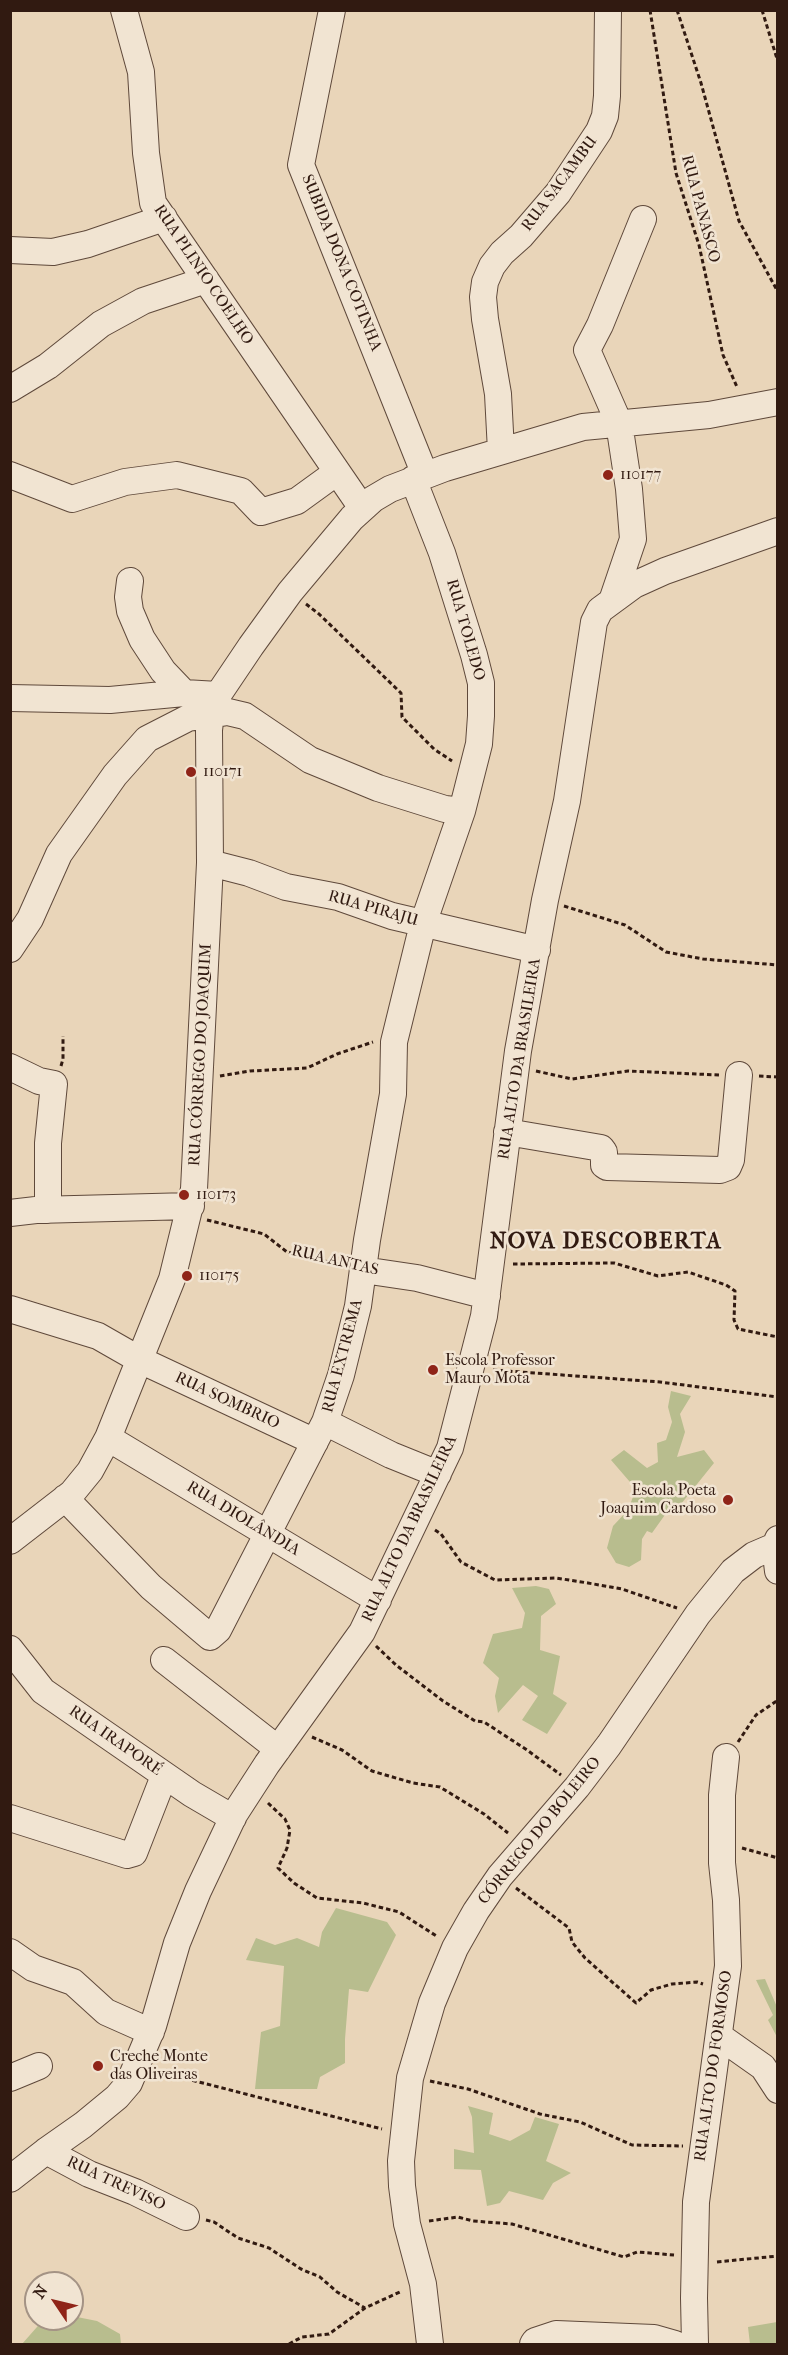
<!DOCTYPE html>
<meta charset="utf-8">
<style>
body{margin:0}
#map{position:relative;width:788px;height:2355px;overflow:hidden;background:#e9d5b9;font-family:"IM FELL French Canon",serif}
canvas{display:block}
.frame{position:absolute;inset:0;border:12px solid #311a11;pointer-events:none}
.north{position:absolute;left:24px;top:2271px;width:60px;height:60px;box-sizing:border-box;background:#f1e4d2;border:2px solid #a49385;border-radius:50%;rotate:305deg;font-size:16px;font-weight:700;line-height:24px;text-align:center;color:#311a11}
.north::after{content:'';display:block;margin:auto;width:21px;height:27px;background:#8f2418;clip-path:polygon(50% 0,100% 100%,50% 72%,0 100%)}
</style>
<div id="map">
<canvas width="788" height="2355"></canvas>
<div class="frame"></div>
<div class="north">N</div>
</div>
<script>
const context = document.querySelector('canvas').getContext('2d');
context.lineJoin = 'round';
function fill(path, color) { context.fillStyle = color; context.fill(path, 'evenodd'); }
const toPath = rows => new Path2D(rows.map(r => 'M' + r).join(''));
function stroke(path, color, width, dash) { context.strokeStyle = color; context.lineWidth = width; context.lineCap = dash ? 'butt' : 'round'; context.setLineDash(dash || []); context.stroke(path); }
function write(font, color, halo, rows, align = 'center') {
  context.font = font + ' "IM FELL French Canon",serif'; context.lineWidth = 5; context.setLineDash([]); context.textBaseline = 'middle'; context.strokeStyle = halo; context.fillStyle = color; for (const [text, x, y, turn = 0] of rows) {
    context.save(); context.translate(x, y); context.rotate((+turn || 0) * Math.PI / 180); context.textAlign = isNaN(turn) ? turn : align; if (halo) context.strokeText(text, 0, 0); context.fillText(text, 0, 0); context.restore();
  }
}
const green = toPath([
 [671,1391,691,1396,680,1414,685,1432,677,1457,704,1450,714,1463,677,1509,667,1512,652,1533,647,1531,642,1539,641,1560,629,1567,616,1563,607,1548,613,1526,628,1510,636,1489,611,1460,624,1450,647,1468,658,1462,657,1443,666,1440,672,1422,668,1407],
 [536,1586,549,1589,556,1604,541,1616,540,1650,560,1656,553,1694,567,1703,547,1734,522,1720,538,1696,523,1685,498,1713,495,1696,499,1678,483,1663,493,1634,522,1628,525,1613,512,1588],
 [336,1908,387,1922,396,1935,368,1992,349,1989,345,2039,345,2063,320,2077,317,2089,255,2089,261,2032,280,2026,284,1966,246,1960,256,1938,275,1945,297,1938,319,1947,322,1932],
 [765,1979,777,2007,777,2037,768,2020,773,2015,756,1980],
 [468,2106,493,2113,489,2134,510,2141,530,2130,535,2117,559,2124,546,2161,571,2173,553,2183,543,2200,509,2191,500,2203,487,2206,481,2170,454,2169,454,2149,474,2153,472,2117],
 [72,2316,97,2321,120,2334,121,2344,22,2344,44,2319,72,2319],
 [777,2322,777,2344,750,2344,748,2327]
]);
const path = toPath([
 [650,10,676,173,699,245,723,355,737,387],
 [677,10,701,83,739,221,778,292],
 [762,10,778,62],
 [306,604,319,614,401,693,402,717,434,749,452,761],
 [564,906,625,925,666,952,703,959,778,965],
 [61,1066,63,1059,63,1036],
 [536,1071,572,1079,628,1071,719,1075],
 [220,1076,250,1071,307,1068,337,1054,373,1042],
 [759,1076,778,1077],
 [207,1220,264,1234,287,1252,341,1265],
 [513,1264,614,1263,658,1276,688,1272,726,1285,735,1291,734,1320,738,1329,778,1337],
 [493,1370,660,1382,778,1397],
 [435,1530,441,1534,461,1562,495,1580,556,1578,588,1583,622,1589,677,1608],
 [376,1646,396,1665,443,1701,475,1721,484,1722,527,1750,561,1775],
 [312,1737,342,1750,372,1771,413,1783,440,1787,484,1814,508,1833],
 [738,1742,756,1715,778,1700],
 [268,1803,285,1819,290,1830,287,1848,278,1868,294,1883,317,1898,363,1903,399,1912,438,1937],
 [742,1848,778,1858],
 [516,1888,569,1928,572,1942,585,1958,636,2003,651,1990,672,1984,697,1982,703,1984],
 [156,2071,382,2129],
 [430,2081,468,2089,540,2114,580,2122,632,2145,683,2146],
 [206,2220,214,2222,238,2238,269,2248,301,2269,320,2277,337,2292,365,2308],
 [429,2221,458,2217,473,2221,512,2224,624,2257,637,2252,674,2255],
 [717,2262,778,2256],
 [289,2344,302,2337,329,2334,365,2308,402,2291]
]);
const minor = toPath([
 [124,10,141,72,146,153,153,203,362,508],
 [332,10,301,165,425,475],
 [10,250,53,252,88,244,164,218],
 [10,389,48,366,101,324,143,301,206,280],
 [501,451,498,394,485,319,483,297,485,282,492,266,502,253,521,236,558,193,599,131,605,116,607,96,608,10],
 [10,475,72,499,125,482,177,475,241,491,261,512,297,501,337,472],
 [130,581,128,597,130,611,142,639,163,671,184,693],
 [613,598,633,539,629,489,619,423,587,350,600,325,643,219],
 [10,698,110,700,184,693,218,695],
 [210,863,249,873,286,887,338,897,392,916,537,950],
 [10,949,30,919,59,854,115,775,147,739,188,718,228,712,245,716,310,760,378,788,445,809,462,811],
 [10,1067,39,1081,54,1084,48,1143,48,1210],
 [507,1132,601,1148,604,1152,604,1165,607,1167,720,1170,728,1167,731,1160,739,1075],
 [10,1213,36,1210,191,1206],
 [363,1270,417,1278,487,1296],
 [10,1309,98,1336,140,1360,315,1442],
 [325,1422,391,1455,438,1474],
 [108,1438,378,1600],
 [65,1498,151,1587,210,1637,218,1630,325,1422,341,1375,358,1306,367,1240,393,1094,394,1042,423,924,462,811,479,744,481,716,481,683,474,655,442,553,413,479],
 [778,1539,775,1546,778,1571],
 [10,1541,72,1493,90,1471,108,1438,172,1279,194,1189,210,863,209,730,211,713,218,695,251,646,290,592,352,518,373,499,390,489,445,468,583,427,709,415,778,402],
 [10,1649,43,1691,192,1794,233,1818],
 [164,1660,278,1749],
 [10,1818,127,1855,134,1853,164,1776],
 [10,1952,33,1968,73,1982,106,2012,151,2032],
 [719,2036,763,2067,778,2090],
 [10,2078,39,2066],
 [46,2151,89,2174,135,2192,186,2217],
 [10,2179,46,2151,83,2125,117,2097,129,2083,153,2026,177,1943,198,1891,234,1815,267,1764,362,1632,450,1448,484,1316,518,1051,545,900,567,801,594,622,600,610,634,585,665,571,778,531],
 [430,2344,423,2284,407,2224,402,2186,401,2161,410,2078,432,2003,455,1948,476,1911,500,1876,577,1787,609,1745,698,1614,733,1571,754,1555,775,1546],
 [533,2344,535,2341,556,2334,654,2338,675,2344],
 [695,2344,694,2298,696,2202,728,1966,726,1900,722,1863,722,1795,726,1757]
]);
const markers = [
 [608,475,6,"#8f2418"],
 [191,772,6,"#8f2418"],
 [184,1195,6,"#8f2418"],
 [187,1276,6,"#8f2418"],
 [433,1370,6,"#8f2418"],
 [728,1500,6,"#8f2418"],
 [98,2066,6,"#8f2418"]
];
const streetNames = [
 ["RUA SACAMBU",560,184,-53],
 ["RUA PANASCO",700,209,75],
 ["SUBIDA DONA COTINHA",341,263,68],
 ["RUA PLINIO COELHO",203,275,56],
 ["RUA TOLEDO",465,630,74],
 ["RUA PIRAJU",373,909,16],
 ["RUA CÓRREGO DO JOAQUIM",201,1055,-87],
 ["RUA ALTO DA BRASILEIRA",520,1059,-81],
 ["RUA ANTAS",335,1261,13],
 ["RUA EXTREMA",343,1356,-75],
 ["RUA SOMBRIO",227,1401,25],
 ["RUA DIOLÂNDIA",243,1519,31],
 ["RUA ALTO DA BRASILEIRA",410,1529,-65],
 ["RUA IRAPORÉ",115,1741,35],
 ["CÓRREGO DO BOLEIRO",540,1831,-51],
 ["RUA ALTO DO FORMOSO",714,2066,-82],
 ["RUA TREVISO",116,2184,25]
];
const poiNames = [
 ["110177",620,475],
 ["110171",203,772],
 ["110173",196,1195],
 ["110175",199,1276],
 ["Escola Professor",445,1361],
 ["Mauro Mota",445,1379],
 ["Escola Poeta",716,1491,"right"],
 ["Joaquim Cardoso",716,1509,"right"],
 ["Creche Monte",110,2057],
 ["das Oliveiras",110,2075]
];
const districtNames = [
 ["NOVA DESCOBERTA",606,1243]
];
fill(green, '#b8bd8e');
stroke(minor, '#5f493b', 28);
stroke(path, '#311a11', 3, [4.5, 3]);
stroke(minor, '#f1e4d2', 26);
for (const [x, y, r, color] of markers) { const dot = new Path2D(); dot.arc(x, y, r, 0, 2 * Math.PI); context.fillStyle = color; context.fill(dot); stroke(dot, '#f1e4d2', 2); }
write('16px', '#311a11', '#f1e4d2', streetNames);
write('16px', '#311a11', '#f1e4d2', poiNames, 'left');
context.letterSpacing = '1.5px';
write('bold 22px', '#311a11', '#f1e4d2', districtNames);
context.letterSpacing = '0px';
</script>
